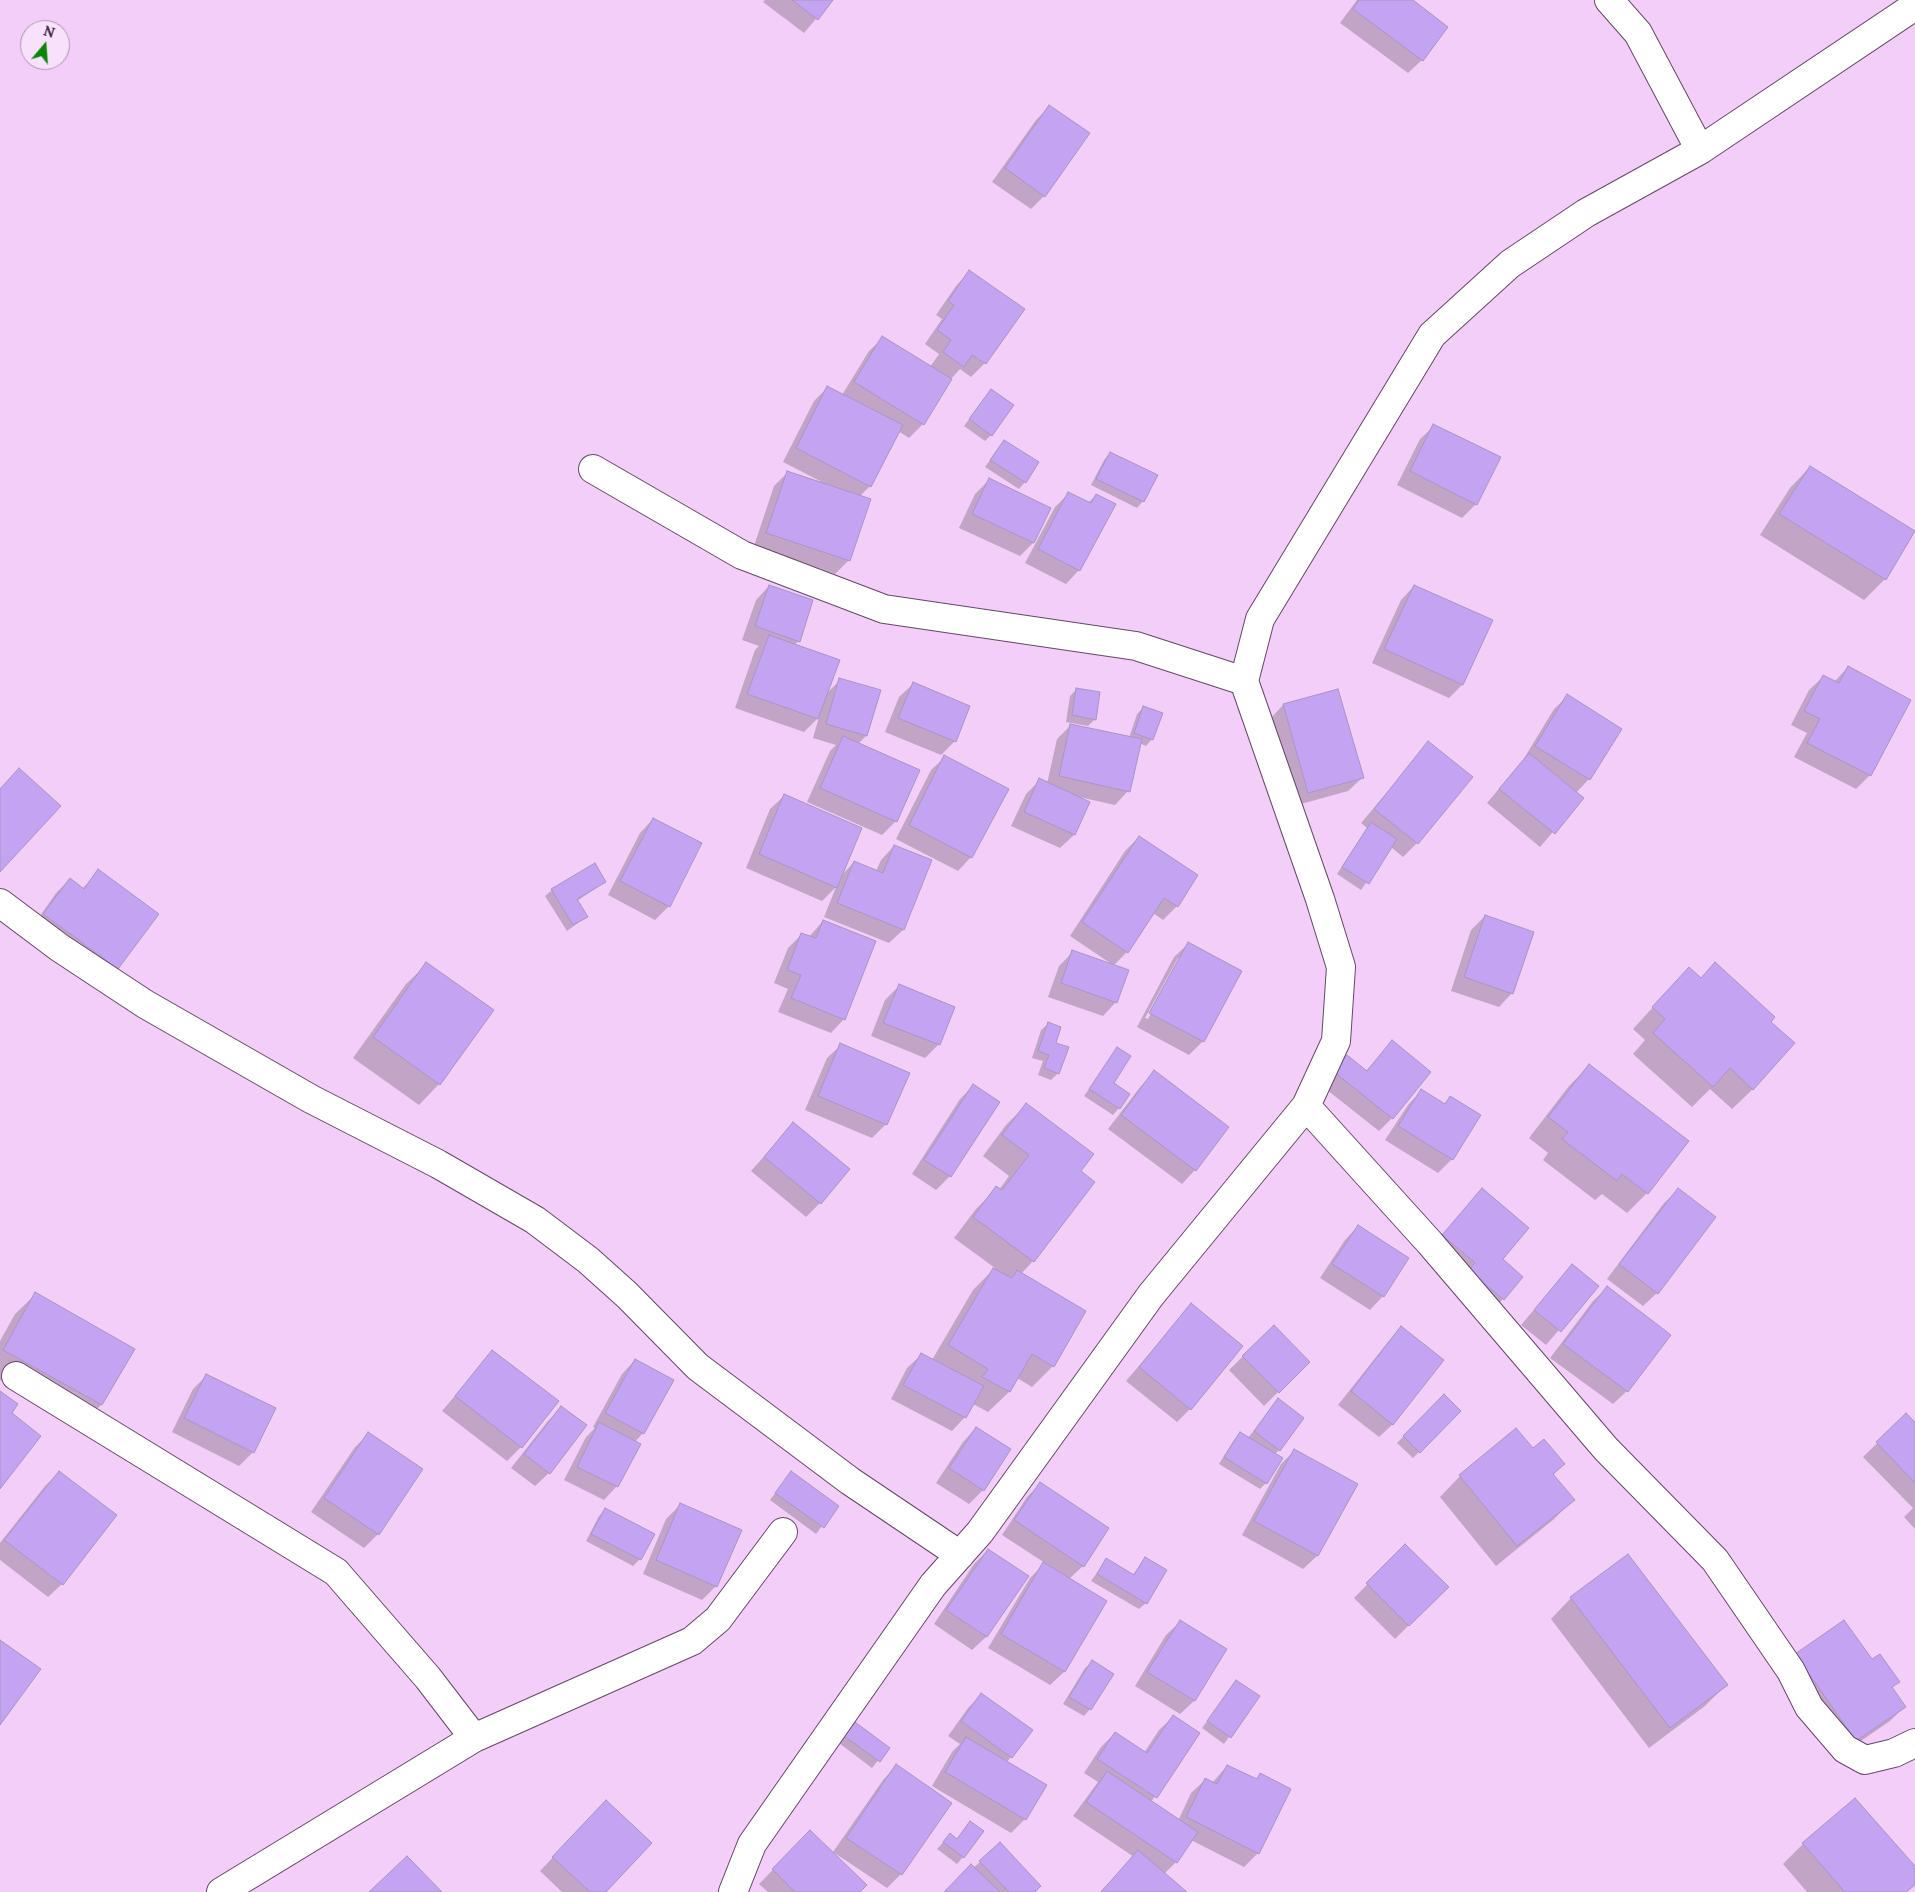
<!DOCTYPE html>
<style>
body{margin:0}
#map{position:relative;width:1915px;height:1892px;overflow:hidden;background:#f3cef8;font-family:Lora,serif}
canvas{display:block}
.north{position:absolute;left:20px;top:20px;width:50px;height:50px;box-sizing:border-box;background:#f8e1fb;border:1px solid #aa96ac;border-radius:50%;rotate:18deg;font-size:14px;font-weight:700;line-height:20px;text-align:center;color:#342536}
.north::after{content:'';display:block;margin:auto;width:18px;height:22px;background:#0b8708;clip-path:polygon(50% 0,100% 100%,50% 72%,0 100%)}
</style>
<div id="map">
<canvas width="1915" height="1892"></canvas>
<div class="north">N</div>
</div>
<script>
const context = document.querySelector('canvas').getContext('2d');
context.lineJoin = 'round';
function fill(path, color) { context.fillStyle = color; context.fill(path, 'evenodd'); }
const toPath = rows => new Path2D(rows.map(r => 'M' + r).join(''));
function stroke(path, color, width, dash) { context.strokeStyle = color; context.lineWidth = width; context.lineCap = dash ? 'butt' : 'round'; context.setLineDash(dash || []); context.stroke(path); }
const shadow = toPath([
 [765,0,832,0,804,33,763,2],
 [1357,0,1411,0,1422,60,1408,73,1340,23],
 [1050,106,1044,196,1031,209,992,182,1036,120],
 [969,272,1023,309,985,363,971,377,960,369,951,379,923,424,909,438,898,431,870,486,859,497,849,560,835,574,754,546,774,486,788,472,822,482,783,462,814,401,827,388,842,395,869,351,883,338,930,367,939,354,925,344,942,319,936,315,956,286],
 [991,390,991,435,985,441,964,426],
 [1434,426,1476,504,1462,518,1397,485,1420,439],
 [1004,441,1025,482,1019,489,985,467],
 [1110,453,1143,501,1137,508,1091,485,1104,460],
 [1810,467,1914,532,1885,579,1864,600,1760,535,1790,488],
 [989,480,1033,543,1020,556,959,528,975,494],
 [1069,493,1088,503,1096,495,1079,570,1066,584,1025,563,1055,507],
 [769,586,799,641,794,645,827,693,840,680,879,691,866,736,858,744,896,821,882,835,807,802,830,751,836,745,813,738,819,717,804,732,735,708,755,650,759,646,742,640,756,600],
 [1414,586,1491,621,1462,685,1449,698,1372,663,1401,600],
 [1848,667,1910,700,1870,775,1856,789,1794,757,1807,733,1791,725,1809,690,1823,677,1835,681],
 [913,684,955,741,941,755,885,732,899,697],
 [1077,689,1095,719,1088,726,1066,722,1070,696],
 [1337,690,1362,778,1348,791,1294,806,1270,719,1283,705],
 [1568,696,1589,779,1576,793,1582,798,1540,847,1487,803,1523,760,1554,709],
 [1144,707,1152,739,1146,746,1139,743,1128,791,1115,805,1079,797,1074,835,1060,848,1011,826,1026,794,1040,780,1047,784,1057,739,1071,725,1129,738,1137,714],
 [1429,743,1417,843,1403,857,1391,847,1361,890,1337,874,1367,828,1361,823],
 [945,757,971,857,958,871,896,839,931,770],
 [784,796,841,876,854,862,876,871,881,860,894,846,930,861,903,930,889,943,824,917,836,887,822,901,746,868,770,809],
 [653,819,669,906,655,920,608,895,640,833],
 [1139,837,1177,906,1163,920,1153,913,1127,952,1113,966,1116,1002,1103,1016,1048,997,1059,966,1073,952,1113,965,1070,936,1125,851],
 [99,871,157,915,117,968,104,982,31,929,56,893,70,879,82,889],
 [605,882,577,901,586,917,567,931,545,896,552,890],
 [1485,916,1512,993,1499,1007,1451,991,1471,930],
 [823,921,844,1019,831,1033,778,1012,788,989,774,983,788,948,802,934,809,937],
 [1188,944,1203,1041,1189,1055,1137,1027,1174,957],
 [1178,958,1181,958,1148,1019,1145,1018],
 [427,964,439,1084,419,1105,353,1058,406,984],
 [1689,968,1701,978,1769,1022,1753,1089,1732,1109,1710,1089,1692,1107,1633,1054,1645,1040,1633,1029],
 [899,986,939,1044,925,1058,871,1036,885,1000],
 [1048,1024,1058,1073,1051,1080,1038,1075,1043,1061,1032,1058,1041,1030],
 [1392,1042,1392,1118,1379,1131,1322,1086,1347,1057,1365,1072],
 [841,1045,886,1124,872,1138,805,1110,827,1058],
 [1117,1049,1112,1083,1119,1108,1113,1115,1084,1096],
 [1589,1066,1647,1193,1627,1213,1602,1194,1595,1200,1543,1160,1548,1153,1529,1138,1569,1086],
 [1155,1072,1195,1170,1182,1184,1108,1129,1141,1086],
 [974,1085,999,1102,950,1176,936,1190,912,1174,960,1099],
 [1421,1091,1443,1105,1450,1098,1452,1159,1438,1173,1385,1140,1408,1105],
 [1026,1105,1079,1172,1033,1261,1021,1274,1084,1311,1053,1366,1032,1387,1017,1378,1009,1392,988,1412,973,1404,965,1417,952,1431,891,1399,907,1368,921,1355,932,1360,973,1290,995,1268,954,1238,976,1209,997,1188,999,1190,1009,1176,983,1156,1006,1125],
 [793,1124,820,1203,806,1217,751,1171],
 [1482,1189,1501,1259,1503,1299,1490,1313,1429,1250],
 [1678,1190,1657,1293,1643,1306,1607,1279,1664,1203],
 [1358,1226,1383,1296,1370,1310,1320,1278,1345,1240],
 [1572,1265,1597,1286,1546,1345,1521,1325],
 [1607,1288,1627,1391,1613,1404,1550,1358,1593,1301],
 [36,1294,133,1349,101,1405,81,1425,0,1380,0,1341,15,1314],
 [1191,1305,1190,1409,1177,1422,1126,1381],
 [1274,1326,1308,1362,1264,1406,1229,1370],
 [1401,1328,1393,1424,1379,1437,1338,1405,1388,1342],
 [492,1352,521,1447,507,1461,442,1411],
 [635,1360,643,1433,635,1442,617,1486,604,1500,564,1480,586,1437,595,1428,593,1427,622,1374],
 [207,1375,253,1452,239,1466,172,1432,193,1389],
 [1444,1396,1460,1411,1413,1458,1397,1443],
 [1278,1400,1279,1450,1275,1454,1266,1483,1260,1489,1219,1464,1234,1440,1240,1433,1248,1438],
 [561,1408,549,1473,535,1486,511,1468,548,1421],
 [1906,1415,1915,1424,1915,1529,1904,1517,1913,1508,1863,1457],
 [976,1428,1009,1450,983,1490,969,1504,936,1483,963,1442],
 [369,1434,378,1534,364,1548,311,1512,355,1447],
 [1295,1450,1356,1485,1317,1556,1303,1569,1242,1535,1281,1464],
 [1532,1450,1563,1464,1553,1475,1573,1500,1553,1520,1496,1566,1440,1497,1460,1476],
 [59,1472,62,1584,48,1597,0,1560,0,1543,45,1486],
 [791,1472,837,1506,816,1534,770,1500],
 [1040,1484,1083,1566,1069,1579,1106,1601,1064,1672,1050,1685,988,1648,1030,1578,1045,1563,1002,1535,1027,1497],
 [680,1505,716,1586,702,1600,643,1574,666,1519],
 [605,1510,653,1535,640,1559,633,1566,586,1541,599,1516],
 [1405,1546,1447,1587,1395,1639,1354,1598],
 [988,1550,1027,1576,986,1637,972,1650,934,1624,974,1564],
 [1145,1558,1146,1603,1139,1609,1091,1581,1106,1560,1132,1576],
 [1571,1598,1726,1685,1705,1706,1649,1748,1551,1619],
 [1180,1622,1226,1650,1194,1701,1180,1714,1135,1686,1166,1635],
 [1872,1661,1898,1681,1891,1689,1904,1707,1890,1721,1842,1754,1782,1669],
 [1092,1662,1090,1709,1084,1716,1063,1704,1085,1668],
 [1236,1682,1258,1696,1224,1744,1202,1728],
 [981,1695,1011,1757,1006,1763,1045,1786,1025,1819,1011,1833,932,1786,952,1752,960,1744,948,1736,968,1708],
 [1173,1717,1198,1733,1151,1802,1178,1821,1191,1793,1205,1780,1212,1783,1227,1766,1255,1780,1260,1775,1258,1853,1244,1867,1191,1840,1176,1862,1164,1874,1185,1892,1100,1892,1134,1857,1073,1816,1098,1782,1084,1773,1101,1747,1115,1733,1144,1753,1159,1730],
 [849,1730,888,1748,872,1768,839,1743],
 [896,1766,950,1803,901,1874,887,1888,833,1852,883,1780],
 [593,1815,604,1892,562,1892,540,1871],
 [971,1823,963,1857,957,1864,937,1849,950,1835,956,1840],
 [810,1832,858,1892,768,1892,759,1884],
 [1803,1844,1915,1868,1915,1884,1907,1892,1807,1892,1783,1864],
 [980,1862,1033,1892,945,1892]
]);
const building = toPath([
 [792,0,833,0,818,20,792,0],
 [1359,0,1413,0,1448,27,1423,61,1353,9,1359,0],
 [1049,105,1090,133,1045,197,1005,168,1049,105],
 [969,270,1025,309,986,364,972,355,964,367,943,352,951,340,937,330,954,305,948,301,969,270],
 [882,336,952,379,924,425,854,382,882,336],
 [827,386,903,425,871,487,796,448,827,386],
 [991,389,1014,405,992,436,969,419,991,389],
 [1433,424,1501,457,1477,505,1410,471,1433,424],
 [1004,440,1039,462,1026,483,990,460,1004,440],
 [1110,452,1158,475,1144,502,1096,479,1110,452],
 [1810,466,1915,531,1886,580,1779,514,1810,466],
 [787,471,871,499,850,561,766,533,787,471],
 [989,478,1051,508,1034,543,972,514,989,478],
 [1068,492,1091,503,1096,494,1116,504,1080,571,1038,549,1068,492],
 [769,585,813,600,800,642,755,626,769,585],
 [1414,585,1493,620,1463,685,1384,649,1414,585],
 [769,635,840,660,818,719,747,694,769,635],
 [1848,666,1911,700,1871,776,1807,743,1820,719,1804,711,1823,675,1839,683,1848,666],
 [839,678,881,690,867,736,826,724,839,678],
 [913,682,970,706,956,742,898,718,913,682],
 [1076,688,1100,692,1096,720,1072,715,1076,688],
 [1338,689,1364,778,1308,793,1283,704,1338,689],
 [1567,694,1622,729,1590,780,1535,746,1567,694],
 [1143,706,1163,713,1153,740,1134,733,1143,706],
 [1070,724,1142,739,1130,792,1059,776,1070,724],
 [843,736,920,770,897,822,820,788,843,736],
 [1428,741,1473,777,1418,844,1374,809,1428,741],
 [1529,753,1584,798,1555,834,1499,789,1529,753],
 [944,755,1009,789,972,858,909,825,944,755],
 [19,768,61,806,0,872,0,789,19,768],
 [1039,778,1090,802,1075,835,1024,812,1039,778],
 [784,794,862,828,837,888,759,854,784,794],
 [653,818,702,843,670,907,620,881,653,818],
 [1371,822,1397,839,1369,884,1342,867,1371,822],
 [1139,836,1198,875,1178,907,1164,898,1128,953,1082,922,1139,836],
 [894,845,932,860,904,930,837,903,854,861,883,873,894,845],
 [595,863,606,882,577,899,588,917,573,925,551,889,595,863],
 [98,869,159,914,118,969,43,914,70,878,84,889,98,869],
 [1485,915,1534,932,1513,994,1464,977,1485,915],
 [823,920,876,941,845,1020,791,998,801,975,787,970,801,933,816,938,823,920],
 [1188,942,1242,971,1204,1042,1149,1013,1188,942],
 [1072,950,1129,970,1117,1003,1061,983,1072,950],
 [426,962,494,1010,440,1085,373,1037,426,962],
 [1715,962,1775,1017,1771,1022,1795,1043,1753,1090,1730,1068,1713,1087,1653,1033,1665,1019,1652,1007,1689,967,1701,978,1715,962],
 [899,984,955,1007,940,1045,883,1023,899,984],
 [1048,1022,1061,1027,1056,1043,1069,1047,1059,1074,1044,1068,1049,1055,1038,1051,1048,1022],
 [1392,1040,1431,1072,1393,1119,1334,1072,1347,1055,1367,1071,1392,1040],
 [840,1043,910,1073,887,1125,818,1096,840,1043],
 [1117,1047,1131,1056,1114,1083,1130,1094,1120,1109,1089,1089,1117,1047],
 [1589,1064,1689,1141,1648,1194,1622,1174,1617,1181,1562,1139,1568,1132,1548,1117,1589,1064],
 [1154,1070,1229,1127,1196,1171,1121,1115,1154,1070],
 [973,1084,1000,1102,951,1177,924,1160,973,1084],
 [1421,1089,1445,1104,1450,1096,1481,1115,1453,1160,1398,1126,1421,1089],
 [1026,1103,1094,1154,1081,1171,1095,1182,1034,1262,973,1217,996,1186,1002,1190,1029,1155,1002,1135,1026,1103],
 [793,1122,850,1169,821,1204,764,1157,793,1122],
 [1482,1188,1529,1228,1503,1259,1523,1277,1504,1300,1468,1270,1475,1263,1442,1235,1482,1188],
 [1678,1188,1716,1217,1658,1294,1619,1264,1678,1188],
 [1358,1225,1409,1258,1384,1297,1332,1264,1358,1225],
 [1572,1264,1599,1286,1561,1332,1534,1310,1572,1264],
 [993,1268,1012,1278,1017,1270,1086,1311,1054,1367,1032,1354,1010,1392,982,1377,988,1369,948,1345,993,1268],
 [1607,1286,1671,1335,1628,1392,1563,1344,1607,1286],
 [35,1292,135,1349,102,1405,3,1350,35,1292],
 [1191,1303,1243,1346,1191,1410,1139,1367,1191,1303],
 [1274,1325,1310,1362,1279,1393,1242,1356,1274,1325],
 [1401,1326,1444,1360,1393,1425,1351,1391,1401,1326],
 [492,1350,559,1401,522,1448,455,1396,492,1350],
 [921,1353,984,1386,966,1418,903,1385,921,1353],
 [635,1359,674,1380,644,1434,605,1413,635,1359],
 [206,1374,276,1408,254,1453,184,1418,206,1374],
 [0,1391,18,1404,12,1413,41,1436,0,1489,0,1391],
 [1444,1394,1461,1411,1420,1453,1403,1436,1444,1394],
 [1278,1398,1304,1418,1280,1451,1254,1431,1278,1398],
 [561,1406,587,1425,550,1474,524,1454,561,1406],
 [1906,1413,1915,1422,1915,1483,1876,1442,1906,1413],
 [599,1422,641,1444,618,1487,577,1467,599,1422],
 [976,1427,1011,1449,984,1491,949,1468,976,1427],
 [1516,1428,1533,1448,1544,1439,1565,1464,1553,1474,1575,1500,1517,1546,1459,1475,1516,1428],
 [368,1432,423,1469,379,1535,324,1498,368,1432],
 [1240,1432,1283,1458,1267,1484,1224,1457,1240,1432],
 [1294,1449,1358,1484,1318,1556,1254,1521,1294,1449],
 [59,1471,117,1515,63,1585,4,1540,59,1471],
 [791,1471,839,1506,824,1528,775,1493,791,1471],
 [1040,1482,1109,1528,1084,1567,1014,1520,1040,1482],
 [680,1503,742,1530,717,1587,656,1560,680,1503],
 [605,1508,655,1534,641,1560,591,1534,605,1508],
 [1405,1544,1449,1587,1409,1626,1366,1583,1405,1544],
 [988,1549,1029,1576,987,1637,946,1610,988,1549],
 [1628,1554,1728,1685,1670,1728,1570,1597,1628,1554],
 [1145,1557,1167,1570,1147,1604,1097,1574,1106,1558,1134,1575,1145,1557],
 [1043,1562,1107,1601,1065,1672,1001,1634,1043,1562],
 [1180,1620,1227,1649,1195,1701,1147,1672,1180,1620],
 [1844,1620,1872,1659,1880,1654,1900,1682,1892,1687,1906,1707,1856,1741,1795,1654,1844,1620],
 [0,1640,41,1669,0,1725,0,1640],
 [1092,1660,1114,1674,1091,1710,1069,1697,1092,1660],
 [1236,1680,1260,1696,1231,1738,1207,1721,1236,1680],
 [981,1693,1033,1730,1012,1758,961,1721,981,1693],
 [1173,1715,1200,1733,1157,1798,1097,1759,1115,1732,1147,1753,1173,1715],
 [855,1722,890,1748,880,1762,844,1736,855,1722],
 [966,1737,1047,1785,1026,1820,945,1772,966,1737],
 [896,1764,952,1803,902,1875,846,1838,896,1764],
 [1227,1765,1257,1779,1260,1773,1291,1789,1259,1854,1186,1817,1205,1778,1217,1784,1227,1765],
 [1107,1771,1198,1832,1177,1863,1086,1802,1107,1771],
 [1855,1798,1915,1866,1915,1885,1906,1892,1845,1892,1802,1843,1855,1798],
 [606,1800,652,1843,606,1892,590,1892,552,1857,606,1800],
 [970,1821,984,1831,964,1858,943,1842,950,1833,957,1839,970,1821],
 [810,1830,867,1885,860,1892,795,1892,772,1869,810,1830],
 [1000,1842,1041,1886,1035,1892,1009,1892,979,1861,1000,1842],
 [1138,1850,1187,1892,1101,1892,1138,1850],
 [407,1856,442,1892,369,1892,407,1856],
 [971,1864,1000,1892,944,1892,971,1864]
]);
const minor = toPath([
 [1609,0,1638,33,1700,150],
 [593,469,742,555,884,609,1136,646,1244,681],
 [0,903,60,948,145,1004,311,1099,438,1164,535,1220,588,1260,627,1295,698,1367,850,1481,960,1555],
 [1306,1106,1430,1243,1606,1449,1715,1560,1791,1671,1809,1707,1845,1749,1865,1760,1894,1753,1915,1743],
 [16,1376,336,1572,428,1678,474,1738,221,1892],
 [474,1738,692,1641,718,1619,783,1532],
 [733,1892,752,1844,933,1585,980,1532,1151,1295,1306,1106,1336,1041,1341,967,1320,899,1244,681,1260,619,1432,335,1510,264,1586,213,1700,150,1915,6]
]);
fill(shadow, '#0003');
fill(building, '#c3a3f2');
stroke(building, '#a795c3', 1);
stroke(minor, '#67476b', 30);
stroke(minor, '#fff', 28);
</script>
